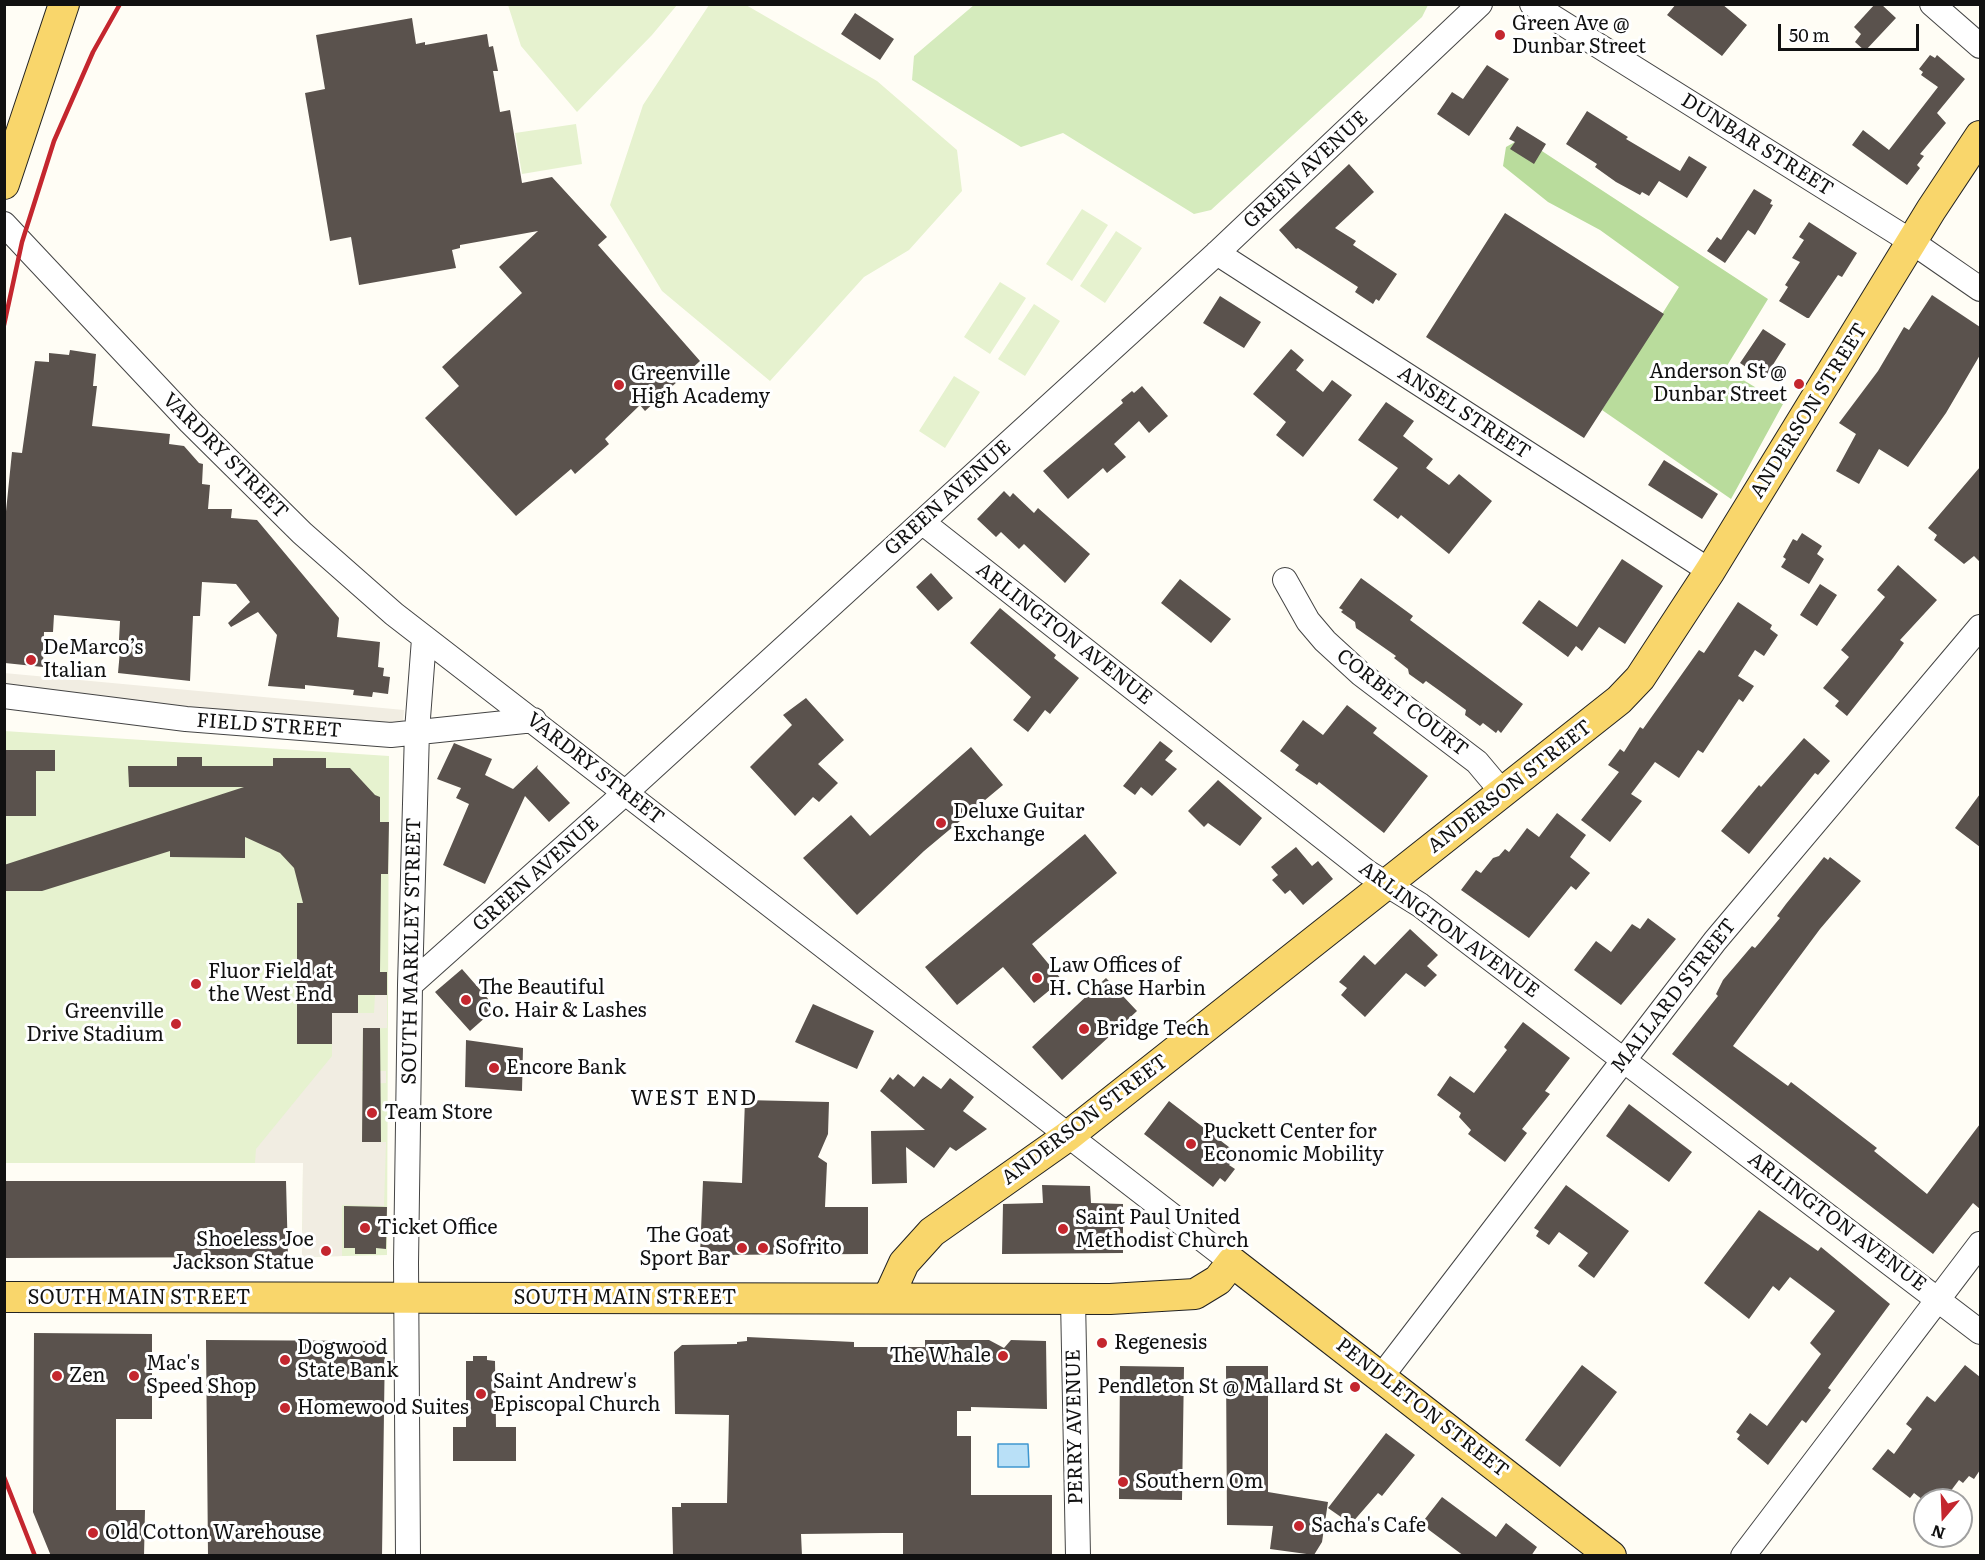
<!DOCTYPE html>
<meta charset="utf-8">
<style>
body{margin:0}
#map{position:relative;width:1985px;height:1560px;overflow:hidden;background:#fffdf5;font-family:Literata,serif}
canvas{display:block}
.frame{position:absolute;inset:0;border:6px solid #111;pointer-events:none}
.north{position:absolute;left:1913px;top:1488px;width:60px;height:60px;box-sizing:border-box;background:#fff;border:2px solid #a0a0a0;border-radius:50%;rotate:199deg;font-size:16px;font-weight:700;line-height:24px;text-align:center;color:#111}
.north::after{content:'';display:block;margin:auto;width:21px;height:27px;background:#c4262e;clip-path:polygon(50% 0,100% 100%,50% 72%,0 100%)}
.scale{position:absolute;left:1778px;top:24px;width:141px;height:27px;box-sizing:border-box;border:3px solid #111;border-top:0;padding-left:8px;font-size:18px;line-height:21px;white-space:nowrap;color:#111;-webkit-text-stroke:4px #fff;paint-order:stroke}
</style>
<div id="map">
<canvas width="1985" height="1560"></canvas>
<div class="frame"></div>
<div class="north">N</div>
<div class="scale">50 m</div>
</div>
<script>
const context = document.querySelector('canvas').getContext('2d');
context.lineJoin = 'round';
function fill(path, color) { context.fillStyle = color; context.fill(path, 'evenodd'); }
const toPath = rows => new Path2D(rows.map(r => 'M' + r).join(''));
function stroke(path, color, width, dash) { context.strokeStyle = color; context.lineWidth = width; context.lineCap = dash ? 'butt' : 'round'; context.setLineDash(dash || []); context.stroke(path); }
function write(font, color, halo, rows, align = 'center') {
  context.font = font + ' Literata,serif'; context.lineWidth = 6; context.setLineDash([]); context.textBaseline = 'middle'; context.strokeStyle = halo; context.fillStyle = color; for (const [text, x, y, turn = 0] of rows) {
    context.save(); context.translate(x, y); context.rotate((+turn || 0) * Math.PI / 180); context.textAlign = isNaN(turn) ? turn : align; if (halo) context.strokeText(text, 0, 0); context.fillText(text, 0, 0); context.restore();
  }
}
const green = toPath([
 [974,5,974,4,1428,5,1422,17,1211,210,1194,214,1063,133,1021,147,912,80,914,56]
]);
const forest = toPath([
 [1522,138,1768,299,1725,369,1783,404,1731,499,1602,410,1679,287,1600,230,1548,202,1503,166,1506,147]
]);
const pitch = toPath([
 [508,5,508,4,677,5,652,35,577,112,521,46],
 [709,5,746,5,877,81,957,150,962,191,909,250,864,277,770,381,662,291,610,205,643,105],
 [576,124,582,164,522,174,515,133],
 [1082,209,1108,225,1072,281,1046,264],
 [1116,231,1142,248,1105,303,1080,286],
 [1000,282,1026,298,990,354,964,337],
 [1034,304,1060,321,1025,376,998,359],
 [954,376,980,392,945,448,919,431],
 [4,731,389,756,387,1255,302,1257,303,1163,5,1163]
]);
const plaza = toPath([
 [4,673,404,710,402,737,5,700],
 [375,995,387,995,387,1028,363,1029,362,1071,386,1071,386,1083,363,1084,362,1142,386,1142,384,1206,342,1205,342,1256,302,1257,303,1163,255,1163,256,1149,332,1056,332,1013,374,1013]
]);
const water = toPath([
 [998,1444,1028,1444,1029,1467,998,1467,998,1444]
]);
const building = toPath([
 [1676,4,1722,4,1747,25,1722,56,1667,15],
 [1875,4,1881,4,1896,18,1865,51,1855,42,1861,34,1854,27],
 [855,13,894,39,880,60,841,34],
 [412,18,416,44,425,42,425,45,487,34,489,47,493,46,498,71,493,71,500,112,510,110,522,183,552,177,607,237,598,245,700,361,645,411,640,405,605,439,609,444,575,474,571,469,516,516,425,418,459,386,442,367,522,293,499,267,538,231,460,245,460,248,452,250,456,268,359,285,351,237,330,241,305,93,325,89,316,35],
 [1930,55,1935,58,1937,55,1965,79,1937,113,1946,123,1920,154,1924,156,1917,165,1920,168,1907,185,1852,145,1863,130,1889,150,1938,87,1921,75,1923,72,1919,69],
 [1487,65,1509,79,1469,136,1437,114,1452,92,1463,99],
 [1587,111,1628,137,1626,139,1680,171,1689,156,1707,167,1687,198,1659,181,1649,196,1642,192,1640,195,1616,182,1595,167,1597,164,1566,144],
 [1517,126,1546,144,1534,164,1510,149,1515,142,1509,139],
 [1349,164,1374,192,1335,228,1356,241,1353,245,1397,274,1379,301,1376,299,1373,304,1355,292,1358,287,1298,248,1296,249,1279,230],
 [1754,189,1772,200,1770,204,1773,205,1755,235,1748,230,1725,263,1707,251,1717,237,1721,240],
 [1505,213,1664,314,1584,438,1426,337],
 [1809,222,1857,253,1842,277,1838,275,1809,318,1807,318,1779,301,1788,287,1785,285,1800,262,1792,258,1804,240,1799,237],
 [1932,295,1980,327,1980,355,1946,413,1908,467,1879,449,1859,484,1836,471,1856,434,1839,423,1878,371,1904,327,1909,330],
 [1220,296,1261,322,1244,348,1203,323],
 [1763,329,1786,344,1764,379,1740,363],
 [1291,349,1304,360,1296,370,1323,392,1332,380,1352,395,1303,457,1276,435,1286,422,1253,394],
 [70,350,96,354,93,386,97,386,92,426,170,434,169,444,184,446,199,463,203,464,202,484,210,485,208,509,232,509,231,518,257,520,339,618,337,637,380,642,378,667,384,668,383,676,390,677,388,694,373,692,372,697,353,695,354,690,305,685,305,689,268,686,277,635,258,612,231,627,228,623,250,602,236,584,202,582,200,616,193,616,190,681,118,673,121,640,119,640,120,621,54,615,53,632,44,632,43,667,5,663,4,531,12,452,22,453,35,361,49,362,49,353,69,355],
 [1142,386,1168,416,1149,433,1139,421,1114,444,1126,457,1107,473,1103,468,1068,499,1043,471,1123,403,1121,400,1132,391,1134,393],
 [1386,402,1414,421,1403,436,1433,459,1426,468,1449,485,1459,474,1492,501,1449,554,1401,515,1398,519,1373,500,1398,468,1358,440],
 [1664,460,1718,494,1702,519,1648,485],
 [1980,467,1980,562,1974,556,1964,564,1934,540,1937,535,1928,528],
 [1004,491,1010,497,1013,493,1034,513,1038,508,1090,554,1065,583,1024,544,1019,549,1001,532,996,537,977,519],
 [1802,533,1822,546,1817,554,1824,559,1809,584,1781,567,1786,559,1783,557,1793,539,1797,541],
 [1622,559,1663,586,1625,644,1599,627,1582,651,1576,646,1568,657,1522,623,1539,600,1577,627],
 [1898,565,1937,600,1900,640,1904,643,1893,658,1847,716,1835,706,1839,701,1823,688,1849,657,1841,650,1885,597,1877,590],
 [931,573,953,598,938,611,916,587],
 [1361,578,1413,616,1410,620,1523,704,1501,733,1498,730,1496,733,1483,723,1480,726,1465,715,1466,710,1440,691,1426,681,1423,684,1409,674,1408,669,1394,658,1396,656,1356,628,1355,622,1341,612,1343,610,1339,608],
 [1180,579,1231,619,1211,643,1161,603],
 [1820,584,1837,595,1817,626,1800,615],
 [1738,602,1772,625,1770,629,1778,635,1764,656,1755,650,1738,676,1754,686,1743,702,1739,699,1703,753,1698,750,1679,778,1655,762,1631,794,1642,801,1610,842,1581,820,1619,772,1608,765,1620,749,1624,752,1640,727,1643,729,1699,650,1704,653],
 [1000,608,1056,655,1054,658,1079,678,1050,714,1045,710,1028,732,1013,720,1031,697,970,643],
 [806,698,844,740,818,764,838,783,819,802,813,797,795,816,750,767,792,725,783,715],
 [1347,705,1377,728,1373,733,1428,776,1384,833,1319,782,1317,785,1295,770,1299,765,1280,751,1303,720,1323,735],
 [1804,738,1830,761,1818,775,1815,773,1749,854,1721,831,1759,785,1761,787],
 [1160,741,1173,751,1165,760,1177,769,1152,796,1141,787,1135,795,1123,786],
 [454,743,492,759,485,775,513,789,538,765,537,768,570,803,549,822,525,796,485,884,443,865,469,804,456,798,461,788,437,779],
 [971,747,1003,785,924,851,857,915,803,858,851,815,870,836],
 [4,750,55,750,55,771,36,771,36,816,4,816],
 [177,757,202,757,202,766,273,766,273,758,326,758,326,768,350,768,375,795,380,797,380,822,389,822,388,874,381,874,380,972,387,972,387,995,358,995,358,1013,332,1013,332,1044,297,1044,297,903,303,903,294,868,280,853,245,837,245,858,170,857,170,851,42,891,4,891,4,865,244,787,129,787,128,766,177,766],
 [1218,780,1262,818,1240,846,1208,823,1204,827,1188,811],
 [1980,794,1980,847,1955,828],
 [1557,813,1586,835,1570,857,1590,873,1576,890,1571,886,1529,938,1461,890,1476,870,1481,873,1493,858,1499,856,1505,849,1509,852,1527,828,1539,837],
 [1085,834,1117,873,1032,944,1062,980,1034,1003,1003,967,957,1005,925,967],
 [1296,847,1312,866,1318,861,1333,879,1303,905,1290,890,1285,894,1272,880,1278,875,1271,867],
 [1824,857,1828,860,1830,857,1861,881,1820,929,1733,1046,1788,1086,1791,1082,1808,1095,1877,1148,1874,1151,1927,1194,1980,1124,1980,1209,1973,1203,1933,1254,1672,1054,1718,996,1716,994,1723,980,1752,946,1755,948,1761,941,1780,918,1777,916,1786,904],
 [1648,918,1676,939,1621,1005,1574,970,1596,941,1611,952,1632,924,1640,929],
 [1410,929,1438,955,1427,966,1437,975,1425,987,1406,973,1365,1017,1341,995,1347,988,1339,982,1364,955,1375,965],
 [462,969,496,1008,470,1031,435,992],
 [1106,978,1137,1011,1062,1080,1032,1047],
 [813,1004,874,1031,857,1069,795,1042],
 [1523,1022,1570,1058,1545,1091,1550,1094,1522,1129,1527,1133,1505,1162,1468,1134,1471,1130,1459,1117,1461,1113,1437,1095,1450,1076,1474,1093,1507,1050,1504,1047],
 [363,1028,380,1028,381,1142,362,1142],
 [466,1040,523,1048,522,1091,465,1087],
 [898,1074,914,1087,923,1076,941,1089,950,1078,974,1097,963,1111,987,1129,956,1151,950,1147,934,1168,906,1147,907,1183,872,1184,871,1131,925,1130,880,1091,890,1077,893,1080],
 [745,1100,829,1102,828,1134,818,1157,827,1163,825,1207,868,1207,868,1254,700,1255,703,1181,742,1183],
 [1169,1101,1238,1154,1229,1165,1235,1169,1225,1182,1220,1178,1213,1187,1144,1134],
 [1629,1104,1692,1152,1669,1182,1606,1136],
 [4,1181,286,1181,288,1257,4,1258],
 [1042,1185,1090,1186,1091,1203,1123,1204,1123,1253,1002,1254,1003,1204,1043,1203],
 [1566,1185,1629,1231,1594,1278,1578,1266,1588,1253,1559,1232,1549,1245,1536,1236,1539,1231,1534,1228],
 [344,1206,387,1207,386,1249,376,1248,376,1254,355,1254,355,1248,344,1248],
 [1759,1210,1818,1251,1821,1247,1890,1304,1828,1388,1831,1390,1806,1423,1802,1420,1768,1465,1737,1439,1740,1435,1736,1432,1750,1413,1767,1426,1821,1354,1810,1343,1835,1311,1790,1277,1779,1291,1773,1286,1749,1319,1704,1283],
 [34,1333,152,1334,152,1419,116,1419,116,1510,145,1510,144,1556,51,1556,33,1512],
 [747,1337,854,1342,854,1347,925,1347,925,1340,989,1340,1004,1348,1011,1340,1046,1341,1047,1409,971,1407,971,1411,957,1411,957,1436,971,1436,971,1495,1052,1495,1052,1556,903,1556,903,1533,883,1533,801,1534,802,1556,673,1556,672,1507,681,1507,681,1503,727,1503,729,1415,675,1414,674,1352,682,1345,737,1344,737,1342,747,1341],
 [206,1340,385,1341,382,1556,208,1556],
 [473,1356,487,1356,487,1360,495,1361,496,1427,516,1427,516,1461,453,1461,453,1427,466,1427,466,1361,473,1361],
 [1582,1365,1617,1392,1560,1467,1525,1440],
 [1965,1365,1980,1377,1980,1470,1974,1479,1969,1476,1963,1483,1959,1480,1944,1500,1923,1500,1914,1493,1910,1498,1872,1469,1888,1449,1894,1454,1912,1429,1906,1424,1927,1396,1935,1402],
 [1120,1366,1184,1367,1182,1500,1119,1499],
 [1226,1366,1268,1366,1268,1492,1328,1502,1322,1542,1314,1555,1270,1549,1273,1526,1227,1525],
 [1386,1433,1415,1455,1382,1496,1378,1493,1351,1524,1328,1508],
 [1442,1497,1496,1537,1506,1523,1537,1547,1531,1556,1464,1556,1421,1524]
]);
const minor = toPath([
 [1532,4,1912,242,1980,289],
 [1932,4,1980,46],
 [4,224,190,422,302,533,394,614,1232,1262],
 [1217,253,1710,571],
 [922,522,1367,872,1420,905,1980,1332],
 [1285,580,1308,621,1325,641,1361,674,1477,762,1503,793],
 [4,696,186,719,391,735,534,720],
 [410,985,625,793,1217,253,1480,4],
 [1073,1299,1078,1556],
 [1381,1377,1715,941,1980,627],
 [408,1556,406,1263,410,985,417,731,424,639],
 [1743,1556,1980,1244]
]);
const major = toPath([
 [4,184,64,4],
 [4,1297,1110,1299,1195,1294,1218,1280,1232,1262,1611,1556],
 [888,1298,904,1263,932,1232,1068,1136,1619,700,1640,678,1710,571,1931,210,1980,136]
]);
const rail = toPath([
 [4,325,22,242,54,141,93,52,120,4],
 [4,1477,35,1556]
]);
const markers = [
 [1500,35,6,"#c4262e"],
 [1799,384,6,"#c4262e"],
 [619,385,6,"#c4262e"],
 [31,660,6,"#c4262e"],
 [941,823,6,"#c4262e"],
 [1037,978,6,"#c4262e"],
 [196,984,6,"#c4262e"],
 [466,1000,6,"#c4262e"],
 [176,1024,6,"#c4262e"],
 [1084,1029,6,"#c4262e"],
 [494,1068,6,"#c4262e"],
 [372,1113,6,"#c4262e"],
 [1191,1144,6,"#c4262e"],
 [365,1228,6,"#c4262e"],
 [1063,1229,6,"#c4262e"],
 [742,1248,6,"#c4262e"],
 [763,1248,6,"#c4262e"],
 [326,1251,6,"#c4262e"],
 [1102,1343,6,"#c4262e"],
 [1003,1356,6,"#c4262e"],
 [285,1360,6,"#c4262e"],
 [57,1376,6,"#c4262e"],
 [134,1376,6,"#c4262e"],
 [1355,1387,6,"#c4262e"],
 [481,1394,6,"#c4262e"],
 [285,1408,6,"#c4262e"],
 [1123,1482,6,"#c4262e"],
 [1299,1526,6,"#c4262e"],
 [93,1533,6,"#c4262e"]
];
const poiNames = [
 ["Green Ave @",1512,24],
 ["Dunbar Street",1512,47],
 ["Anderson St @",1787,372,"right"],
 ["Dunbar Street",1787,395,"right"],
 ["Greenville",631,374],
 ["High Academy",631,397],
 ["DeMarco’s",43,648],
 ["Italian",43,671],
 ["Deluxe Guitar",953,812],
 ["Exchange",953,835],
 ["Law Offices of",1049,966],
 ["H. Chase Harbin",1049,989],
 ["Fluor Field at",208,972],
 ["the West End",208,995],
 ["The Beautiful",478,988],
 ["Co. Hair & Lashes",478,1011],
 ["Greenville",164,1012,"right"],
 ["Drive Stadium",164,1035,"right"],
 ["Bridge Tech",1096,1029],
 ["Encore Bank",506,1068],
 ["Team Store",384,1113],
 ["Puckett Center for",1203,1132],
 ["Economic Mobility",1203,1155],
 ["Saint Paul United",1075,1218],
 ["Methodist Church",1075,1241],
 ["Ticket Office",377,1228],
 ["The Goat",730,1236,"right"],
 ["Sport Bar",730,1259,"right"],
 ["Shoeless Joe",314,1240,"right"],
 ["Jackson Statue",314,1263,"right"],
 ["Sofrito",775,1248],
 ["Regenesis",1114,1343],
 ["Dogwood",297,1348],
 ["State Bank",297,1371],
 ["The Whale",991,1356,"right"],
 ["Mac's",146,1364],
 ["Speed Shop",146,1387],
 ["Zen",69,1376],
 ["Saint Andrew's",493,1382],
 ["Episcopal Church",493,1405],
 ["Pendleton St @ Mallard St",1343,1387,"right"],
 ["Homewood Suites",297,1408],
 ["Southern Om",1135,1482],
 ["Sacha's Cafe",1311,1526],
 ["Old Cotton Warehouse",105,1533]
];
const streetNames = [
 ["DUNBAR STREET",1757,145,32],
 ["GREEN AVENUE",1306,170,-43],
 ["ANDERSON STREET",1809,411,-58],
 ["ANSEL STREET",1464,413,33],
 ["VARDRY STREET",225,456,45],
 ["GREEN AVENUE",948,498,-42],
 ["ARLINGTON AVENUE",1064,634,38],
 ["CORBET COURT",1402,703,38],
 ["FIELD STREET",269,726,4],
 ["VARDRY STREET",595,769,38],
 ["ANDERSON STREET",1510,787,-38],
 ["GREEN AVENUE",536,874,-42],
 ["ARLINGTON AVENUE",1449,930,36],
 ["SOUTH MARKLEY STREET",412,951,-89],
 ["MALLARD STREET",1674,996,-52],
 ["ANDERSON STREET",1085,1120,-37],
 ["ARLINGTON AVENUE",1837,1222,37],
 ["SOUTH MAIN STREET",139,1298],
 ["SOUTH MAIN STREET",625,1298],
 ["PENDLETON STREET",1422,1408,38],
 ["PERRY AVENUE",1075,1427,-91]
];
const neighbourhoodNames = [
 ["WEST END",694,1099]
];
fill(green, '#d5ebbd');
fill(forest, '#b9dc9c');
fill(pitch, '#e6f2cf');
fill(plaza, '#f1ede2');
fill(water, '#b9e0f7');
stroke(water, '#3f96cf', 1.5);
fill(building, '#5a524d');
stroke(minor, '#444', 26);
stroke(major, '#222', 32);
stroke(minor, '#fff', 24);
stroke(major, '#f9d66b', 30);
stroke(rail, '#c4262e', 4.5);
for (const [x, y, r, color] of markers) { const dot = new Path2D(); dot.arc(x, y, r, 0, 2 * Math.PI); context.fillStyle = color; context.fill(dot); stroke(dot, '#fff', 2); }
write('20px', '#111', '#fff', poiNames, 'left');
write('20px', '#111', '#fff', streetNames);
context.letterSpacing = '1.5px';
write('21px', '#111', '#fff', neighbourhoodNames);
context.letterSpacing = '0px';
</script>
